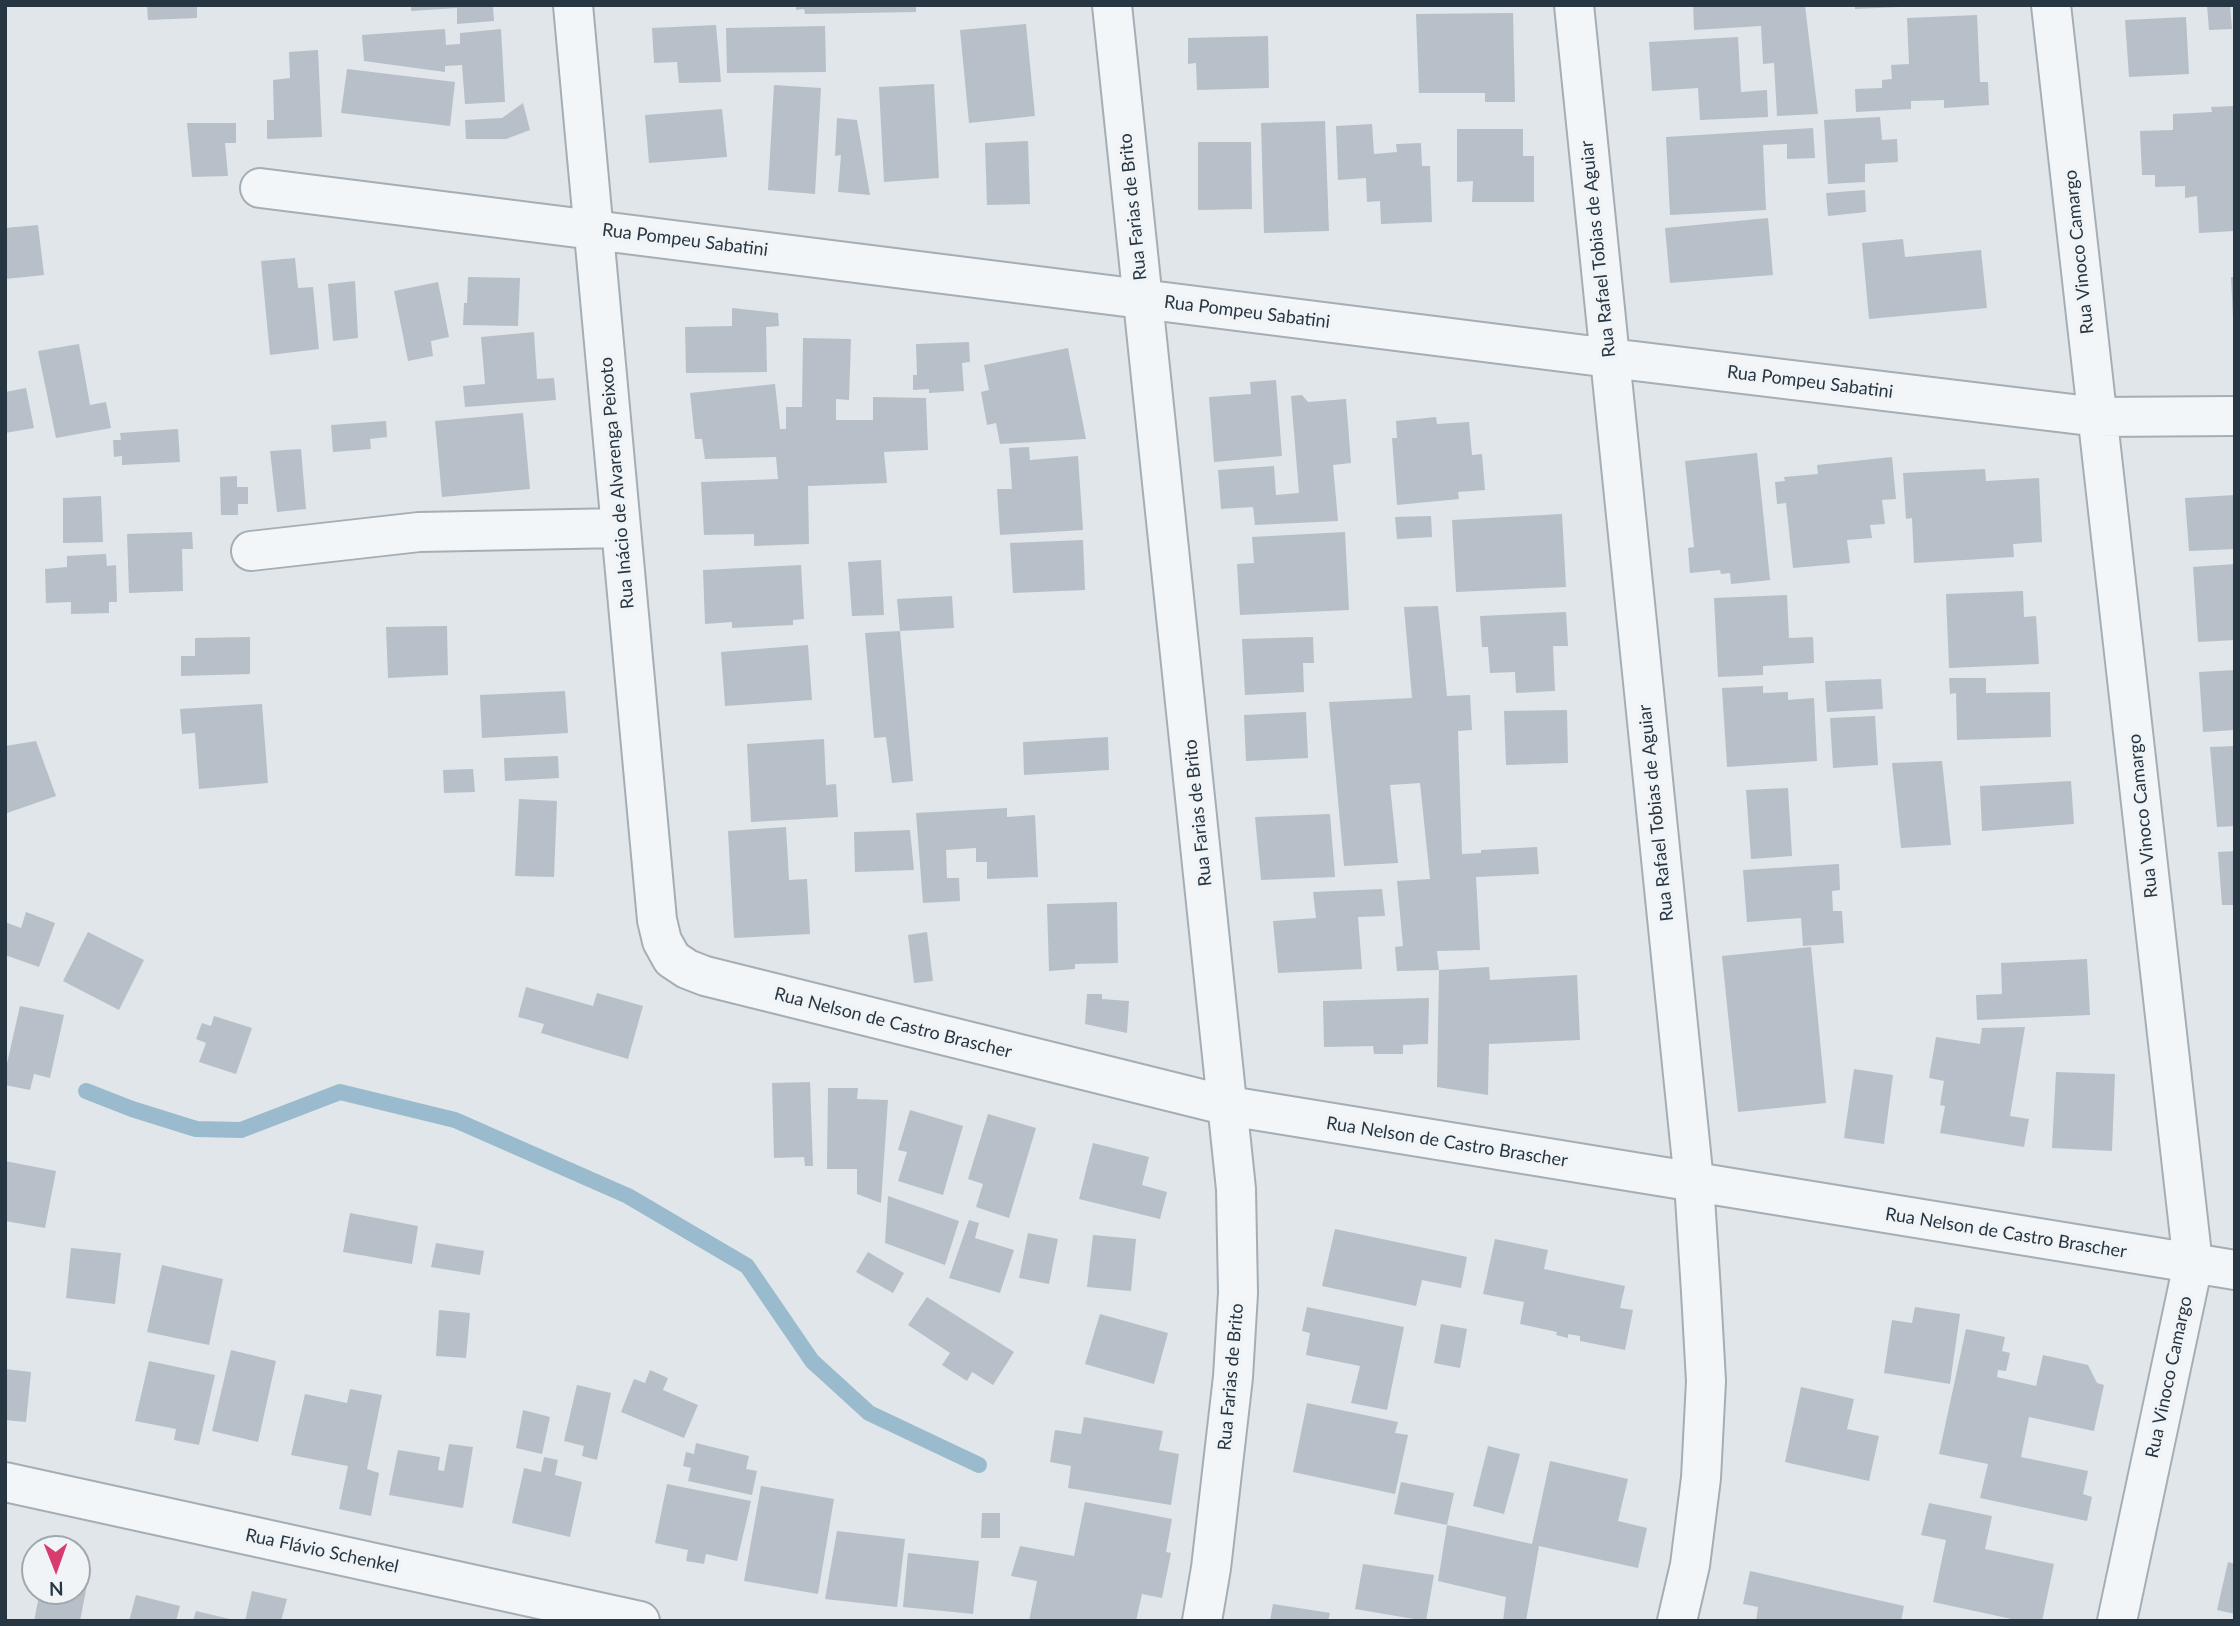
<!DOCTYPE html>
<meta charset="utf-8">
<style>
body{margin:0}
#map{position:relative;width:2240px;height:1626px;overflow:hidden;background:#e0e6ea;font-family:Lato,sans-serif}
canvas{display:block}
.frame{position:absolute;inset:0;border:7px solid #273643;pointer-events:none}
.north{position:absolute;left:21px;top:1535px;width:70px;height:70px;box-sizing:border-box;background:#f0f4f7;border:2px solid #a0a8af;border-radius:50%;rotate:179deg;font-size:19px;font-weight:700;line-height:28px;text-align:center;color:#273643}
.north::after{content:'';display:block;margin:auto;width:24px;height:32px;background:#d83c6e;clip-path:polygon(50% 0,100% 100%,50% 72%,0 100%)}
</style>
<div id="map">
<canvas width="2240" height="1626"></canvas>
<div class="frame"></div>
<div class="north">N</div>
</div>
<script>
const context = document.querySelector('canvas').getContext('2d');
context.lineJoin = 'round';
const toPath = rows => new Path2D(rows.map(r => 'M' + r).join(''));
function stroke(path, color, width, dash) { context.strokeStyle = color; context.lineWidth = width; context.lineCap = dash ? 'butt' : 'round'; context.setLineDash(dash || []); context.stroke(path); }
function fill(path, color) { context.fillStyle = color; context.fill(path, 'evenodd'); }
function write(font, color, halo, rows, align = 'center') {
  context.font = font + ' Lato,sans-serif'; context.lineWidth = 7; context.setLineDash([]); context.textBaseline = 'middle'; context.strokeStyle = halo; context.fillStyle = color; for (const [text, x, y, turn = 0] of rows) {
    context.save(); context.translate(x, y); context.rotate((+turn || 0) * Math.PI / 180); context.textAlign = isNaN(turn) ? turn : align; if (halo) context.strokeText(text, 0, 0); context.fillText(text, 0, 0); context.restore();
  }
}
const stream = toPath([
 [86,1091,132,1109,196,1129,241,1130,340,1092,455,1120,628,1196,747,1266,812,1361,869,1413,979,1465]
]);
const building = toPath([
 [147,5,197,5,197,18,148,20],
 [411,5,493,7,494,21,457,24,457,8,411,11],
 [796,5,916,5,916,12,805,14,804,9,796,10],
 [1693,5,1805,5,1818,114,1777,116,1774,63,1763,64,1761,26,1694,30],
 [1855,5,1899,5,1900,7,1855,9],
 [2207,5,2230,5,2232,29,2209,30],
 [1513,13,1515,102,1485,102,1485,93,1419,93,1416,14],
 [1977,15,1980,82,1988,82,1989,105,1944,108,1944,100,1911,101,1911,109,1856,112,1855,89,1882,88,1882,80,1892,79,1891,65,1909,64,1907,18],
 [2186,17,2189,74,2129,77,2125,20],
 [1026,24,1035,116,969,123,960,30],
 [716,25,721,82,679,83,677,62,654,63,652,28],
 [825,26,826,72,727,73,726,28],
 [445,29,446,45,460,44,460,33,501,29,505,102,465,104,462,65,445,66,445,72,364,61,362,35],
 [1268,36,1269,88,1197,90,1196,63,1188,64,1188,38],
 [1738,37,1741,92,1767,90,1768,117,1700,120,1698,88,1652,91,1649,42],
 [318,50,322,137,267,139,267,120,274,120,273,80,290,78,289,52],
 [347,69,455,82,450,126,341,113],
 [934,84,939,178,884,182,879,87],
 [774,85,821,88,815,194,768,190],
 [523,103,530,130,506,139,466,139,465,120,502,118],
 [2235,106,2235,231,2199,233,2197,196,2185,198,2185,186,2155,187,2155,175,2142,175,2140,131,2173,130,2173,114,2212,112,2211,107],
 [722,109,727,157,649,163,645,115],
 [1880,117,1882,140,1897,139,1898,162,1865,164,1865,182,1828,184,1824,120],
 [837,118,857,120,870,195,838,192,841,155,835,156],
 [1325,121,1329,231,1264,233,1261,123],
 [187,123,236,123,236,143,225,143,228,176,192,177],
 [1372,124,1374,154,1397,152,1396,144,1421,143,1422,166,1430,166,1432,222,1381,224,1380,201,1367,202,1366,178,1338,180,1336,126],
 [1813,128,1815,158,1787,159,1787,144,1763,145,1766,210,1670,215,1666,137],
 [1457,129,1523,129,1523,156,1534,156,1534,202,1472,202,1473,181,1457,182],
 [1028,141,1030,204,987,205,985,143],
 [1198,142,1251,142,1252,209,1198,210],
 [1865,190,1866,212,1828,216,1826,193],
 [1768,218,1773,275,1670,283,1665,228],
 [38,225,44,275,5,279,5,228],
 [1903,239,1905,257,1981,250,1987,308,1869,319,1862,243],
 [295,258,298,288,313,287,319,349,270,355,261,261],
 [468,277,520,278,518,326,463,325,464,303,467,303],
 [2231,277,2235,277,2235,318,2233,318],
 [355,281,358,338,333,341,328,284],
 [438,282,449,337,431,341,433,356,408,361,394,291],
 [732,308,778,313,779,326,766,327,767,372,686,373,685,327,732,326],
 [534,332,537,379,554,378,556,400,465,407,463,386,485,384,481,337],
 [803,338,851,339,849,400,836,399,836,420,873,420,873,397,926,398,928,450,884,452,887,483,808,486,809,544,754,546,754,534,704,535,701,482,778,479,776,457,705,459,702,439,695,439,690,393,775,384,780,429,786,429,786,407,802,407],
 [969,342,970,362,962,363,964,391,929,393,929,389,913,390,913,375,917,375,916,344],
 [79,344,90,405,106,402,111,428,56,438,38,351],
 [1068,348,1086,439,1000,444,996,423,987,425,981,392,989,390,984,365],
 [1276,380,1282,456,1214,462,1209,397,1251,394,1250,382],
 [26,388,34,428,5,433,5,392],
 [1302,395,1308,402,1346,399,1351,463,1333,465,1338,521,1255,525,1253,507,1221,509,1218,470,1274,466,1276,495,1299,493,1291,396],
 [523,413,530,489,442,497,435,421],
 [1436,417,1437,424,1469,422,1472,455,1482,454,1485,490,1458,492,1459,499,1397,505,1392,438,1397,438,1396,421],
 [386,421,387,437,370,439,371,449,333,452,331,425],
 [178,429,180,462,122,465,122,456,114,457,113,440,121,440,120,433],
 [1029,447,1030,460,1078,456,1083,530,1000,535,997,489,1012,489,1009,448],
 [301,449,306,509,277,512,270,451],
 [1757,453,1770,580,1731,584,1730,573,1721,574,1720,570,1690,573,1688,548,1694,547,1685,461],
 [1892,457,1896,499,1882,500,1885,524,1870,525,1872,538,1847,540,1850,563,1793,568,1786,503,1777,504,1775,482,1785,481,1784,477,1818,474,1817,465],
 [1985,469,1986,481,2039,478,2042,542,2013,544,2014,557,1914,563,1912,518,1906,519,1903,473],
 [237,476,237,487,248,487,248,504,238,504,238,515,221,515,220,477],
 [2235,495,2235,549,2189,551,2185,498],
 [101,496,103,542,63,543,63,498],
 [1562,514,1566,587,1456,592,1452,520],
 [1431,516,1432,537,1397,539,1395,517],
 [192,532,193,549,182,549,183,591,129,593,127,534],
 [1345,532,1349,610,1240,615,1237,564,1254,563,1252,537],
 [1083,540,1085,590,1013,593,1010,543],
 [106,554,107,566,116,565,117,602,109,602,109,613,71,614,71,602,46,603,45,569,67,567,67,556],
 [881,560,884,615,852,616,848,562],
 [2235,564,2235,640,2198,642,2193,567],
 [801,565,804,619,793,620,793,625,732,628,732,622,705,624,703,570],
 [2023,591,2024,617,2036,616,2039,664,1949,668,1946,594],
 [1787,595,1789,638,1813,637,1814,663,1763,666,1763,675,1718,677,1714,598],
 [952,596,954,628,900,631,897,599],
 [1438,606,1447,696,1470,695,1472,730,1458,731,1462,854,1481,853,1481,850,1537,847,1539,874,1476,877,1480,950,1437,951,1439,970,1489,967,1490,980,1577,975,1580,1040,1489,1044,1488,1095,1437,1087,1439,970,1397,971,1395,947,1403,946,1397,881,1430,879,1420,783,1390,785,1398,863,1344,866,1329,702,1412,698,1404,607],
 [1566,612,1568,646,1553,646,1555,691,1516,693,1515,672,1490,673,1488,647,1482,647,1480,616],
 [447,626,448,675,388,678,386,627],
 [900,631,913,781,892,783,886,737,874,738,865,633],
 [250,637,250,674,181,676,181,656,195,656,195,638],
 [1313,637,1314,663,1303,663,1304,692,1245,695,1242,639],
 [808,645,812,700,725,706,721,652],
 [2235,670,2235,730,2203,732,2199,672],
 [1949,678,1986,678,1986,693,2050,692,2051,737,1957,740,1956,693,1950,694],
 [1881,679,1883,709,1827,712,1825,681],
 [1763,686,1763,693,1788,692,1788,700,1814,698,1817,761,1727,767,1722,688],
 [565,691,568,733,482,738,480,695],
 [262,704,268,783,199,789,195,733,182,734,180,709],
 [1567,710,1568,763,1506,765,1504,711],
 [1306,712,1308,758,1246,761,1244,715],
 [1875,716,1878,765,1833,768,1830,718],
 [1108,737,1109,770,1024,775,1023,742],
 [824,739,826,785,836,784,838,817,751,822,747,744],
 [36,741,56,796,7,813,5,807,5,746],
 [2235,746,2235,826,2217,827,2210,747],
 [558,756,559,778,505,781,504,758],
 [1942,761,1951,845,1901,848,1892,763],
 [473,769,475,792,444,793,443,770],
 [2071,781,2074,824,1982,831,1980,786],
 [1788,788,1792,856,1751,859,1746,790],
 [519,799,557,801,554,877,515,876],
 [1007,808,1007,817,1035,815,1038,877,987,879,987,862,976,862,976,848,946,850,947,878,959,878,960,901,923,903,916,813],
 [1330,814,1335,877,1261,880,1255,817],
 [786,827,789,880,807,879,810,934,734,938,728,831],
 [910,830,914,870,855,872,854,832],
 [2235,851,2235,905,2222,905,2218,852],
 [1839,864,1840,890,1832,891,1833,911,1842,911,1844,943,1803,946,1801,918,1747,922,1743,870],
 [1382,889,1385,916,1358,917,1362,969,1278,973,1273,921,1316,918,1313,892],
 [1117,902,1118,963,1075,964,1075,969,1049,971,1047,904],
 [26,912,55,923,39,967,5,955,5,922,21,928],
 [88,932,144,960,119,1010,63,981],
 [927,932,933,981,914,983,908,935],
 [1811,947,1826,1103,1738,1112,1722,956],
 [2087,959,2090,1015,1977,1020,1976,995,2002,994,2001,963],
 [526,987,593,1006,597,993,643,1006,628,1059,541,1033,544,1024,518,1017],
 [1087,994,1102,994,1102,999,1129,1001,1127,1033,1085,1024],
 [1429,998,1428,1044,1403,1045,1403,1054,1374,1054,1373,1046,1324,1047,1323,1001],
 [20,1006,64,1015,50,1078,34,1074,30,1090,5,1085,5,1072],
 [214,1016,252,1028,236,1074,199,1062,206,1043,196,1039,202,1023,211,1026],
 [2025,1027,2010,1116,2029,1119,2024,1147,1940,1133,1945,1106,1940,1105,1944,1081,1929,1078,1936,1037,1980,1044,1982,1028],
 [1854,1069,1893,1075,1884,1144,1844,1138],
 [2056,1072,2115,1074,2112,1151,2052,1148],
 [810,1082,813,1166,805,1166,804,1157,774,1158,772,1083],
 [828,1088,858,1088,857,1099,888,1100,881,1203,857,1194,857,1169,827,1169],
 [910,1110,963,1126,943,1195,898,1181,907,1152,898,1150],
 [988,1114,1036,1128,1009,1218,976,1207,983,1184,968,1179],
 [1093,1143,1149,1157,1142,1185,1167,1192,1160,1219,1079,1199],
 [5,1161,56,1171,45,1228,5,1221],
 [888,1196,959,1221,945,1265,885,1243],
 [350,1213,418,1226,412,1264,343,1252],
 [969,1220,979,1223,975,1238,1014,1250,1000,1293,949,1278],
 [1335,1229,1467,1257,1461,1288,1422,1280,1416,1306,1322,1286],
 [1028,1233,1058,1239,1049,1284,1019,1278],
 [1093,1235,1136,1239,1131,1291,1087,1287],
 [1495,1239,1548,1250,1544,1269,1625,1286,1620,1308,1633,1310,1625,1350,1580,1341,1580,1336,1568,1334,1568,1338,1556,1335,1557,1332,1520,1324,1524,1302,1483,1294],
 [436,1243,484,1251,480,1275,431,1267],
 [71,1248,121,1253,115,1304,66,1298],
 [868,1252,904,1273,893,1293,856,1272],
 [162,1265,223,1279,209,1345,147,1332],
 [927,1297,1014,1352,993,1385,972,1372,967,1381,942,1365,950,1353,908,1325],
 [1307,1307,1404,1327,1387,1410,1351,1403,1360,1366,1306,1355,1310,1333,1302,1331],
 [1915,1307,1960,1314,1950,1384,1884,1373,1892,1320,1912,1323],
 [439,1310,470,1313,466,1358,436,1356],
 [1100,1314,1168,1333,1154,1384,1085,1364],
 [1441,1324,1467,1329,1460,1368,1434,1363],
 [1966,1329,2005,1337,2002,1351,2010,1353,2006,1371,1998,1370,1997,1377,2036,1386,2043,1355,2088,1365,2097,1383,2104,1385,2094,1431,2029,1417,2021,1457,2088,1471,2083,1494,2092,1497,2087,1521,1980,1498,1988,1464,1939,1454],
 [231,1350,276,1361,258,1442,212,1431],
 [149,1361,215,1375,199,1445,174,1440,176,1429,135,1421],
 [5,1369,31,1372,26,1422,5,1420],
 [650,1370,668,1378,663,1390,698,1405,684,1438,621,1412,634,1379,645,1383],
 [577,1385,611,1393,597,1460,582,1456,584,1446,564,1441],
 [1801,1387,1854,1399,1847,1429,1879,1436,1869,1481,1785,1462],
 [350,1389,382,1395,367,1469,379,1473,371,1516,339,1509,348,1466,291,1455,305,1394,347,1403],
 [1307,1403,1398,1422,1395,1433,1408,1435,1395,1494,1293,1472],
 [523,1410,550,1417,542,1454,516,1448],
 [1084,1417,1163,1431,1159,1450,1179,1454,1171,1505,1068,1488,1071,1466,1050,1462,1055,1430,1081,1434],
 [696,1443,749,1456,746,1469,757,1471,752,1495,688,1481,691,1468,683,1466,686,1452,694,1454],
 [449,1444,473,1447,463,1508,389,1495,398,1450,440,1457,438,1470,444,1471],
 [1488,1446,1520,1454,1504,1514,1473,1506],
 [544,1457,558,1460,555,1475,582,1482,570,1537,512,1523,524,1468,541,1472],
 [1550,1461,1628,1479,1618,1521,1647,1528,1638,1568,1539,1546,1526,1621,1503,1621,1506,1597,1438,1581,1447,1525,1532,1544],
 [1401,1482,1454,1493,1447,1525,1394,1514],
 [667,1484,751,1501,737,1561,706,1554,704,1564,686,1561,688,1550,655,1543],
 [761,1486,834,1499,818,1594,744,1581],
 [1085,1502,1172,1519,1166,1552,1171,1553,1162,1598,1142,1594,1136,1621,1029,1621,1037,1581,1011,1576,1020,1546,1074,1556],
 [1929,1503,1992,1516,1985,1549,2054,1564,2042,1621,2021,1621,1933,1602,1946,1540,1921,1535],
 [982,1513,1000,1513,1000,1538,981,1538],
 [837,1531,905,1539,897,1607,825,1599],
 [908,1553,979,1561,973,1614,903,1607],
 [2228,1562,2235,1564,2235,1614,2217,1610],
 [1363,1564,1434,1575,1426,1621,1355,1609],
 [1750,1571,1904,1606,1901,1621,1756,1621,1758,1607,1743,1604],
 [77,1583,87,1585,80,1621,34,1621,40,1591,77,1591],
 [252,1591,287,1599,281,1621,245,1621],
 [136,1595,180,1606,176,1621,129,1621],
 [1273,1604,1330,1613,1328,1621,1270,1621],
 [196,1611,234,1620,234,1621,193,1621]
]);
const minor = toPath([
 [573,5,657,920,662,941,672,959,687,969,705,976,1229,1106,2235,1270],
 [1112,5,1236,1189,1238,1293,1233,1377,1211,1568,1202,1621],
 [1574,5,1694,1182,1701,1292,1706,1381,1701,1478,1690,1565,1677,1621],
 [2051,5,2193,1264,2117,1621],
 [260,188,1610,358,2098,417,2235,416],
 [251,551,419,532,621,528],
 [5,1482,640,1621]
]);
const streetNames = [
 ["Rua Farias de Brito",1133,207,-96],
 ["Rua Pompeu Sabatini",685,240,7],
 ["Rua Rafael Tobias de Aguiar",1598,249,-96],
 ["Rua Vinoco Camargo",2079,252,-96],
 ["Rua Pompeu Sabatini",1247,312,7],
 ["Rua Pompeu Sabatini",1810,382,7],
 ["Rua Inácio de Alvarenga Peixoto",617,483,-95],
 ["Rua Farias de Brito",1198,813,-96],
 ["Rua Rafael Tobias de Aguiar",1656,813,-96],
 ["Rua Vinoco Camargo",2143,816,-96],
 ["Rua Nelson de Castro Brascher",893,1023,14],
 ["Rua Nelson de Castro Brascher",1447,1142,9],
 ["Rua Nelson de Castro Brascher",2006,1233,9],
 ["Rua Farias de Brito",1231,1377,-85],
 ["Rua Vinoco Camargo",2169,1377,-78],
 ["Rua Flávio Schenkel",322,1551,12]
];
stroke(stream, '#99bbcd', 16);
fill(building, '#b7c0c8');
stroke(minor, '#a5aeb5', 42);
stroke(minor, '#f3f6f8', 38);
write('18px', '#273643', '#f0f4f7', streetNames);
</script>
